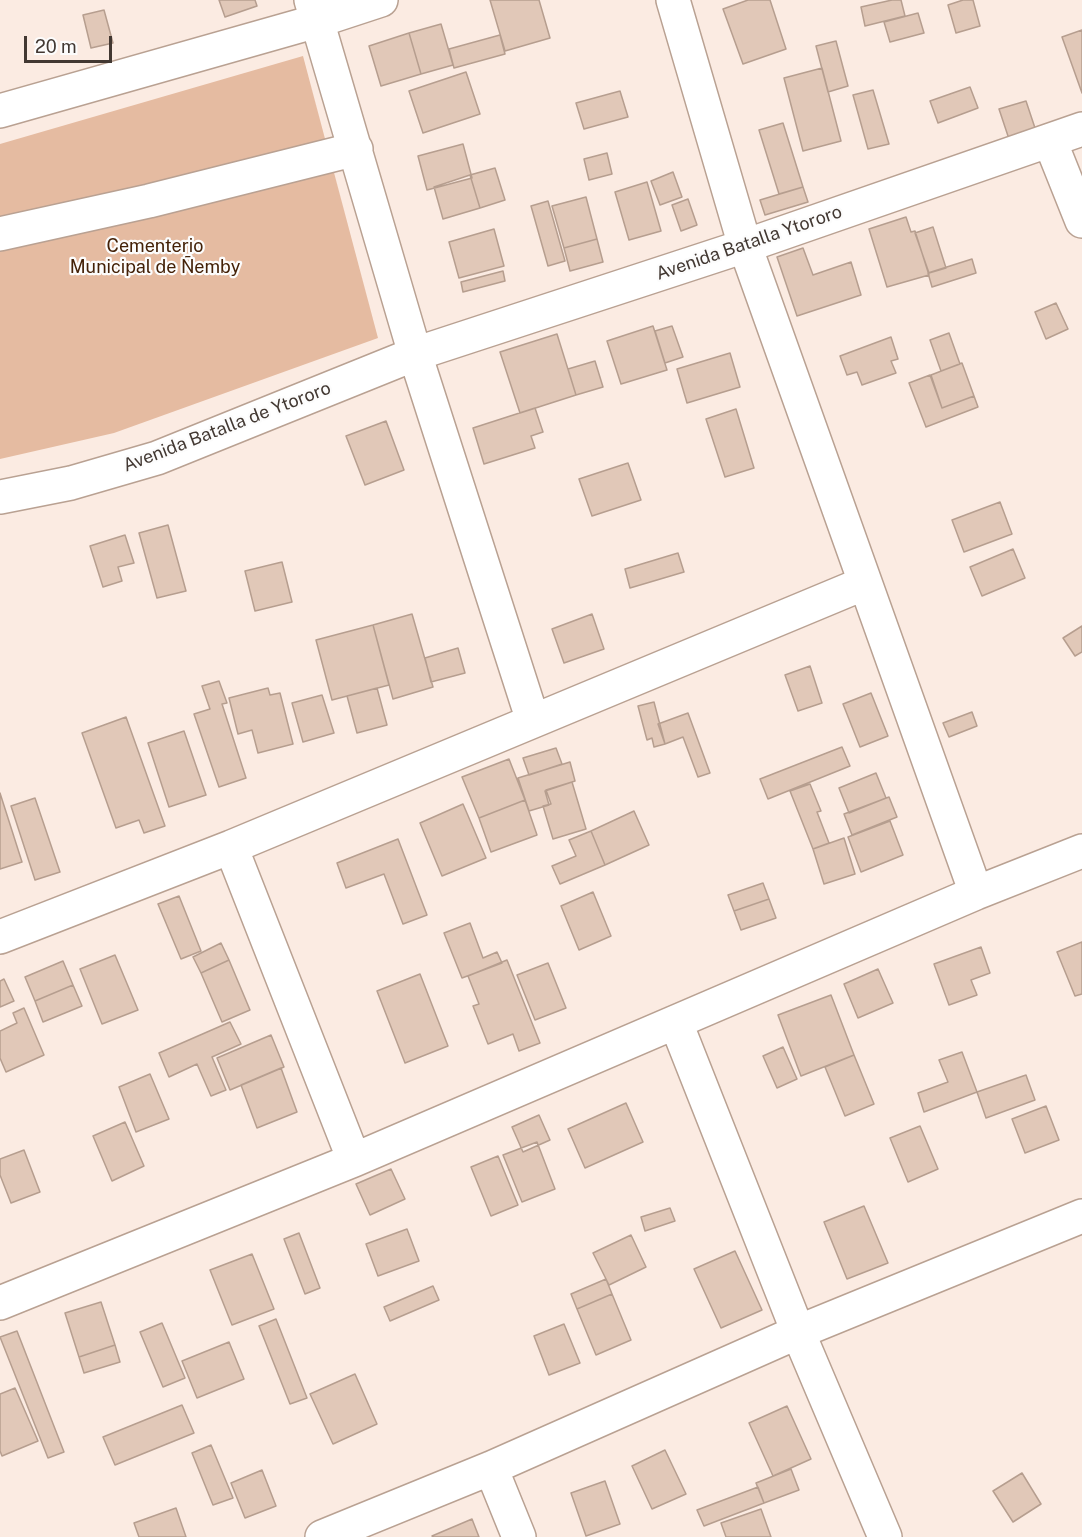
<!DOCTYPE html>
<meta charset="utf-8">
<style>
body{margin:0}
#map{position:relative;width:1082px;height:1537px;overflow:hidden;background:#fbebe2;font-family:"Public Sans",sans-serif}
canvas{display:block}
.scale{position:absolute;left:24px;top:36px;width:88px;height:27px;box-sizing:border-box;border:3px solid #423832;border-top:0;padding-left:8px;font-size:18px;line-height:21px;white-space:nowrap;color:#423832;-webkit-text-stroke:4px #fcfcfc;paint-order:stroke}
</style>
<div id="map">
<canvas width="1082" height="1537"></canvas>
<div class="scale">20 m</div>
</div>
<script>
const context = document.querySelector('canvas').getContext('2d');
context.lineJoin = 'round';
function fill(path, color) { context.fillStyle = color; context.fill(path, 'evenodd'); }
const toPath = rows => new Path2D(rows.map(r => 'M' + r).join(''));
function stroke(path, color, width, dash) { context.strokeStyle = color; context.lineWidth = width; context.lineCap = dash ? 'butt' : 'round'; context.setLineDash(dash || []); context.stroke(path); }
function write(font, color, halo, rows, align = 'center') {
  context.font = font + ' "Public Sans",sans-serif'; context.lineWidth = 4.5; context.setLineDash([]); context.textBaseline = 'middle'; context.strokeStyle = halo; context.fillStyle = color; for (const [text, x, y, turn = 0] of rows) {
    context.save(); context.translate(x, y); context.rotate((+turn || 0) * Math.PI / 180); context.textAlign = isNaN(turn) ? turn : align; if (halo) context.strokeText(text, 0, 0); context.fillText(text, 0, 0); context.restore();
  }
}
const green = toPath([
 [303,56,378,338,114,433,0,459,0,144]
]);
const building = toPath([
 [219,0,255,0,257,6,225,17,219,0],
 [490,0,539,0,550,38,505,51,490,0],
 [748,0,770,0,786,49,743,64,723,9,748,0],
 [892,0,901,0,905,16,865,26,861,7,892,0],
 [963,0,973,0,980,26,956,33,948,5,963,0],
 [104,10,113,43,91,48,83,15,104,10],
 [918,13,924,33,890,42,884,22,918,13],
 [441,24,453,65,421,74,409,33,441,24],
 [1082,30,1082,93,1062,37,1082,30],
 [409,33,421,74,381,86,369,46,409,33],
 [500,35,505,54,454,68,449,49,500,35],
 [836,41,848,86,828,92,816,46,836,41],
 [822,68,841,141,803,151,784,78,822,68],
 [466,72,480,114,423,133,409,91,466,72],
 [970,87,978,108,938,123,930,101,970,87],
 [873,90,889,144,868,149,853,95,873,90],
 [620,91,628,117,584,129,576,103,620,91],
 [1026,101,1036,131,1009,139,999,109,1026,101],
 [783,123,803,187,779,194,759,130,783,123],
 [463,144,472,178,427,190,418,156,463,144],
 [607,153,612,174,589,180,584,159,607,153],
 [495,168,505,200,480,208,470,175,495,168],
 [673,172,682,197,660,205,651,181,673,172],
 [470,175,480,208,443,219,434,187,470,175],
 [647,182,661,231,629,240,615,192,647,182],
 [803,187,808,202,765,215,760,200,803,187],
 [586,197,597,239,564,248,552,206,586,197],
 [688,199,697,225,681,231,672,205,688,199],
 [548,201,565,261,548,266,531,206,548,201],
 [906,217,911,232,915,231,929,275,887,287,869,229,906,217],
 [933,227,946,268,929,273,915,233,933,227],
 [494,229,504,266,459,278,449,242,494,229],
 [597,239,603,262,570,271,564,248,597,239],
 [803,248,813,275,851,262,861,295,797,316,777,257,803,248],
 [972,259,976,273,932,287,928,273,972,259],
 [503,271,505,281,463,292,461,282,503,271],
 [1056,303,1068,329,1046,339,1035,312,1056,303],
 [653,326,667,370,621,384,607,341,653,326],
 [672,326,683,357,665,363,655,331,672,326],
 [949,333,960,364,941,371,930,340,949,333],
 [557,334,576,395,520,413,500,352,557,334],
 [891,337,898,359,891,361,896,373,862,385,857,372,847,375,840,356,891,337],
 [730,353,740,387,687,403,677,369,730,353],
 [595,361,603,387,576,395,568,369,595,361],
 [962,363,974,396,942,408,931,375,962,363],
 [930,375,942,408,974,396,978,407,926,427,909,383,930,375],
 [535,408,543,432,531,436,535,448,484,464,473,428,535,408],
 [736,409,754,468,725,477,706,419,736,409],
 [386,421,404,470,365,485,346,436,386,421],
 [628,463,641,500,592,516,579,479,628,463],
 [1000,502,1012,534,964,552,952,520,1000,502],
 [168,525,186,591,157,598,139,533,168,525],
 [125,535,134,563,118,567,122,581,103,587,90,546,125,535],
 [1013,549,1025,578,982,596,970,567,1013,549],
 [678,553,684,572,630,588,625,569,678,553],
 [282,562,292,602,255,611,245,571,282,562],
 [412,614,433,687,393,699,373,625,412,614],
 [592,614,604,649,564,663,552,629,592,614],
 [373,625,389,685,332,700,316,640,373,625],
 [1082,626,1082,652,1075,656,1063,638,1082,626],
 [458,648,465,673,431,682,425,658,458,648],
 [810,666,822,703,798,711,785,675,810,666],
 [219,681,227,703,222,704,246,778,219,787,194,714,210,709,202,686,219,681],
 [268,688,270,695,280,693,293,744,258,753,252,730,238,734,229,698,268,688],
 [377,688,387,725,357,733,347,696,377,688],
 [871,693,888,736,860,747,843,704,871,693],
 [322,695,334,733,303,742,292,703,322,695],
 [654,702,665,744,654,747,652,738,647,740,638,706,654,702],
 [972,712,977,726,949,737,943,723,972,712],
 [688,713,710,773,698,777,683,737,665,744,658,724,688,713],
 [126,717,165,826,144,833,139,820,116,828,82,733,126,717],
 [184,731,206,795,169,807,148,743,184,731],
 [842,747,850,766,768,799,760,779,842,747],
 [556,748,562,764,529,775,523,758,556,748],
 [509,759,525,800,479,818,462,777,509,759],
 [570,762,575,781,545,791,549,805,529,811,518,778,570,762],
 [876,773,886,798,849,813,839,788,876,773],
 [572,782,586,829,553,839,543,806,551,804,546,790,572,782],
 [810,784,821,811,817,812,829,843,813,849,790,791,810,784],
 [0,793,22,862,0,869,0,793],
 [889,797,897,817,852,835,844,814,889,797],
 [35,798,60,872,35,880,11,806,35,798],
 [525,800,537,835,491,852,479,818,525,800],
 [463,804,486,858,442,876,420,823,463,804],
 [634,811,649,845,605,865,591,831,634,811],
 [890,821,903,855,861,872,848,837,890,821],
 [591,831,605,865,560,884,552,866,576,856,569,840,591,831],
 [844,838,855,874,824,884,813,849,844,838],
 [398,839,427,915,403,924,384,874,346,888,337,863,398,839],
 [763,883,769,899,734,911,728,895,763,883],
 [593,892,611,936,579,950,561,906,593,892],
 [179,896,201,951,181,959,158,904,179,896],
 [769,899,776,918,741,930,734,911,769,899],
 [470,923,483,958,497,952,502,963,462,978,444,933,470,923],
 [1082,942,1082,994,1075,996,1057,952,1082,942],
 [221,943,229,960,201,973,193,957,221,943],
 [981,947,990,973,971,980,977,995,949,1005,934,964,981,947],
 [115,955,138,1010,102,1024,80,969,115,955],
 [229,960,250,1010,222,1022,201,973,229,960],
 [507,960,540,1043,519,1051,513,1034,488,1044,473,1006,479,1004,468,976,507,960],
 [63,961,73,985,35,1001,25,977,63,961],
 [548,963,566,1008,535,1020,517,975,548,963],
 [878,969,893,1003,858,1018,844,984,878,969],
 [420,974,448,1046,405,1063,377,991,420,974],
 [4,979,14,1001,0,1007,0,981,4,979],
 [73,985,82,1006,43,1022,35,1001,73,985],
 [831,995,854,1055,801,1076,778,1015,831,995],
 [24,1008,44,1055,6,1072,0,1058,0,1031,17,1023,13,1013,24,1008],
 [230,1022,241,1044,212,1057,226,1090,211,1096,197,1064,169,1077,159,1053,230,1022],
 [271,1035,284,1067,230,1090,217,1058,271,1035],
 [783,1047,797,1079,777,1088,763,1056,783,1047],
 [962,1052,977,1092,924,1112,918,1093,948,1082,939,1060,962,1052],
 [854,1055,874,1104,845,1116,825,1067,854,1055],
 [281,1068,297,1112,257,1128,241,1085,281,1068],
 [150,1074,169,1119,136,1132,119,1087,150,1074],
 [1026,1075,1035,1100,986,1118,977,1092,1026,1075],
 [626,1103,643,1142,585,1168,568,1129,626,1103],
 [1046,1106,1059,1140,1025,1153,1012,1119,1046,1106],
 [539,1115,550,1140,523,1152,512,1127,539,1115],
 [125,1122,144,1166,112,1181,93,1136,125,1122],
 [920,1126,938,1169,908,1182,890,1138,920,1126],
 [537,1142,555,1189,522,1202,503,1155,537,1142],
 [24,1150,40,1192,11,1203,0,1175,0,1159,24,1150],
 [498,1156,518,1205,491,1216,471,1167,498,1156],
 [391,1169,405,1199,370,1215,356,1184,391,1169],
 [864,1206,888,1263,847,1279,824,1222,864,1206],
 [670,1208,675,1221,645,1231,641,1217,670,1208],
 [407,1229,419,1261,378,1276,366,1244,407,1229],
 [299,1233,320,1288,305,1294,284,1239,299,1233],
 [631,1235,646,1267,609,1285,593,1253,631,1235],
 [735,1251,762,1310,721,1328,694,1269,735,1251],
 [252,1254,274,1309,232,1325,210,1270,252,1254],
 [606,1279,612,1294,577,1309,571,1294,606,1279],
 [433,1286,439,1300,390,1321,384,1307,433,1286],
 [612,1294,631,1340,596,1355,577,1309,612,1294],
 [101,1302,115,1345,79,1357,65,1313,101,1302],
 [276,1319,307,1398,290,1404,259,1326,276,1319],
 [162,1323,185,1378,163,1387,140,1332,162,1323],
 [564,1324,580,1363,549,1375,534,1336,564,1324],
 [17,1331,64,1452,48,1458,0,1337,17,1331],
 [229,1342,244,1379,197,1398,182,1361,229,1342],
 [115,1345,120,1362,84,1373,79,1357,115,1345],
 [355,1374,377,1424,333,1444,310,1394,355,1374],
 [15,1388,38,1441,2,1456,0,1451,0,1394,15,1388],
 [182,1405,194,1433,115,1465,103,1437,182,1405],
 [787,1406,811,1459,773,1476,749,1423,787,1406],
 [211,1445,233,1498,213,1505,192,1453,211,1445],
 [665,1450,686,1494,652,1509,632,1466,665,1450],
 [791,1469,799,1490,764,1503,756,1483,791,1469],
 [262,1470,276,1506,245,1518,231,1483,262,1470],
 [1022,1473,1041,1504,1013,1522,993,1491,1022,1473],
 [605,1481,620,1524,586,1536,571,1493,605,1481],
 [758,1487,764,1503,704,1526,697,1510,758,1487],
 [176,1508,186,1537,139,1537,134,1523,176,1508],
 [761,1509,771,1537,726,1537,721,1523,761,1509],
 [472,1519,479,1537,433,1537,432,1536,472,1519]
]);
const minor = toPath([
 [311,0,415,354,533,721],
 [673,0,745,246,976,893],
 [0,111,317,21,381,0],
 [1050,141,1082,221],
 [0,234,149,201,356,149],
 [0,497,71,483,157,458,415,354,745,246,1082,129],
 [231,847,354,1160],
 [0,937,231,847,865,583],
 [676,1023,798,1332,885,1537],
 [0,1303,354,1160,976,893,1082,851],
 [491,1468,519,1537],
 [322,1537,491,1468,798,1332,1082,1216]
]);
const streetNames = [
 ["Avenida Batalla Ytororo",749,243,-19],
 ["Avenida Batalla de Ytororo",227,427,-21]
];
const parkNames = [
 ["Cementerio",155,246],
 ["Municipal de Ñemby",155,267]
];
fill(green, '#e5bba1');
fill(building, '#e1c8b8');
stroke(building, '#b69e8f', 1.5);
stroke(minor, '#b9a192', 36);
stroke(minor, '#fff', 33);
write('18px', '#423832', '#fcfcfc', streetNames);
write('18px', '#442107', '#fcfcfc', parkNames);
</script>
